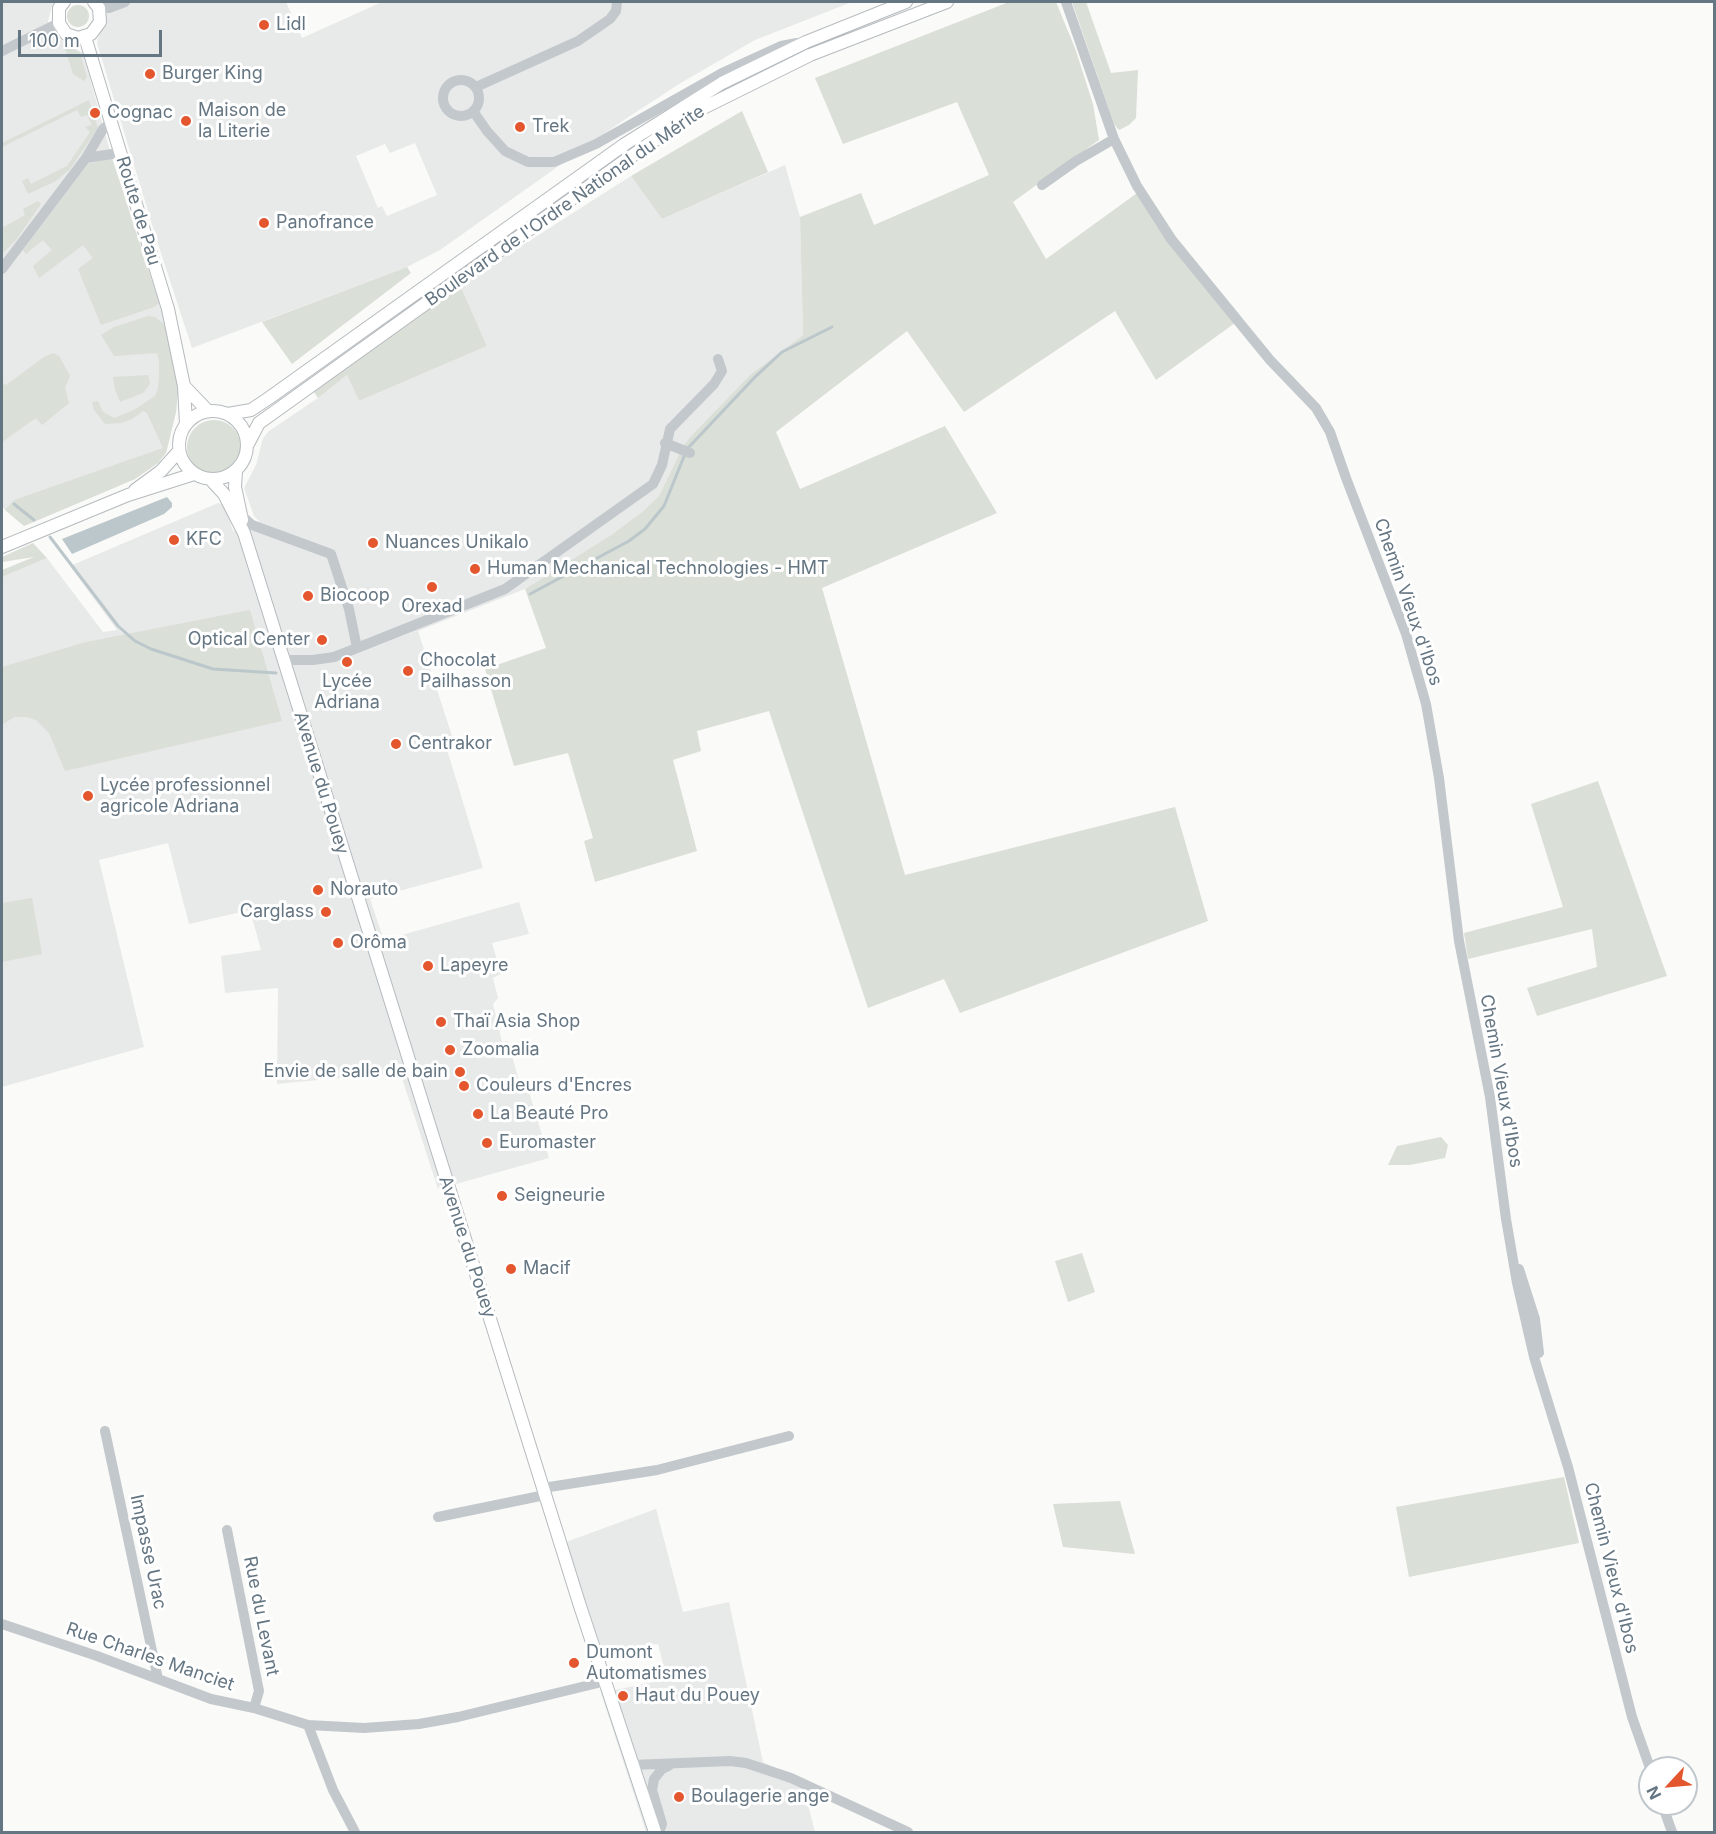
<!DOCTYPE html>
<meta charset="utf-8">
<style>
body{margin:0}
#map{position:relative;width:1716px;height:1834px;overflow:hidden;background:#fafaf8;font-family:Inter,sans-serif}
canvas{display:block}
.frame{position:absolute;inset:0;border:3px solid #657683;pointer-events:none}
.north{position:absolute;left:1638px;top:1756px;width:60px;height:60px;box-sizing:border-box;background:#fff;border:2px solid #c1c8cd;border-radius:50%;rotate:244deg;font-size:16px;font-weight:700;line-height:24px;text-align:center;color:#657683}
.north::after{content:'';display:block;margin:auto;width:21px;height:27px;background:#e4572e;clip-path:polygon(50% 0,100% 100%,50% 72%,0 100%)}
.scale{position:absolute;left:18px;top:30px;width:144px;height:27px;box-sizing:border-box;border:3px solid #657683;border-top:0;padding-left:8px;font-size:18px;line-height:21px;white-space:nowrap;color:#657683;-webkit-text-stroke:4px #fff;paint-order:stroke}
</style>
<div id="map">
<canvas width="1716" height="1834"></canvas>
<div class="frame"></div>
<div class="north">N</div>
<div class="scale">100 m</div>
</div>
<script>
const context = document.querySelector('canvas').getContext('2d');
context.lineJoin = 'round';
function fill(path, color) { context.fillStyle = color; context.fill(path, 'evenodd'); }
const toPath = rows => new Path2D(rows.map(r => 'M' + r).join(''));
function stroke(path, color, width, dash) { context.strokeStyle = color; context.lineWidth = width; context.lineCap = dash ? 'butt' : 'round'; context.setLineDash(dash || []); context.stroke(path); }
function write(font, color, halo, rows, align = 'center') {
  context.font = font + ' Inter,sans-serif'; context.lineWidth = 6; context.setLineDash([]); context.textBaseline = 'middle'; context.strokeStyle = halo; context.fillStyle = color; for (const [text, x, y, turn = 0] of rows) {
    context.save(); context.translate(x, y); context.rotate((+turn || 0) * Math.PI / 180); context.textAlign = isNaN(turn) ? turn : align; if (halo) context.strokeText(text, 0, 0); context.fillText(text, 0, 0); context.restore();
  }
}
const built = toPath([
 [2,2,53,2,48,21,55,36,83,53,112,158,164,318,174,363,178,392,176,412,166,453,158,463,135,479,24,526,2,507],
 [101,2,286,2,302,38,382,2,852,2,755,40,679,84,621,122,440,250,407,267,192,348,158,244,100,53,97,43,99,35,107,22],
 [415,143,437,195,387,216,382,206,378,208,356,156,385,144,390,153],
 [785,165,800,217,803,335,750,375,691,436,683,446,659,496,642,512,611,535,525,589,418,631,453,739,445,743,483,868,370,899,384,940,519,902,529,934,492,943,501,974,493,978,498,998,493,1004,502,1042,508,1041,519,1081,525,1079,549,1158,438,1189,400,1072,277,1084,278,988,225,993,221,956,261,950,250,910,189,924,168,843,99,860,144,1047,2,1087,2,577,47,558,103,632,117,630,70,566,218,503,223,505,227,512,233,531,260,522,254,516,244,488,256,465,263,438,269,431,318,398,347,375,359,401,487,346,460,285,631,176,662,219],
 [656,1509,683,1612,729,1602,763,1762,802,1781,815,1832,646,1832,601,1693,667,1679,658,1644,602,1650,566,1542]
]);
const green = toPath([
 [1009,2,1056,2,1075,48,1093,104,1099,140,1013,202,1046,259,1144,188,1177,238,1242,318,1156,380,1115,311,964,412,907,331,776,432,800,489,945,426,997,513,822,588,905,875,1175,807,1208,921,960,1013,944,979,868,1008,769,711,697,731,701,751,673,760,697,851,595,882,584,841,593,838,568,753,514,766,485,669,546,648,525,589,611,535,642,512,659,496,683,446,691,436,750,375,803,335,800,217,861,193,874,225,989,175,957,102,843,144,815,78],
 [1072,2,1086,2,1111,73,1138,70,1136,118,1129,125,1119,130,1114,124],
 '67 16a11 11 0 1 1 22 0a11 11 0 1 1-22 0Z',
 [63,42,80,53,87,77,84,81,73,74],
 [89,100,98,128,70,169,56,181,28,194,22,181,28,178,31,184,67,166,90,132,85,127,92,125,87,115,81,117,77,110,2,147,2,143],
 [742,111,768,172,662,219,631,176],
 [112,158,159,303,154,307,101,325,78,269,93,258,83,245,39,278,33,266,52,250,43,240,26,254,23,250,88,164],
 [38,201,41,204,16,240,4,252,2,247,2,228,25,215,23,209],
 [407,267,411,273,292,364,262,322],
 [460,285,487,346,359,401,347,375,318,398,314,392],
 [148,316,155,317,165,325,174,363,178,392,176,412,166,453,158,463,135,479,24,526,5,510,14,500,163,448,147,413,143,411,132,419,121,423,105,424,94,410,92,402,98,401,103,412,114,418,134,410,155,396,158,388,159,377,159,361,157,353,114,356,101,335,114,327],
 [53,353,59,356,70,376,65,388,69,403,42,425,36,418,2,442,2,383,6,385,44,357],
 [148,375,150,384,143,393,120,402,115,389,113,377],
 '187 447a27 27 0 1 1 54 0a27 27 0 1 1-54 0Z',
 [33,543,47,558,2,577,2,570,34,557,2,562,2,557],
 [250,610,282,721,65,771,49,733,36,720,26,717,14,717,2,725,2,667,86,642],
 [1598,781,1667,976,1537,1016,1527,988,1597,967,1592,929,1468,959,1464,933,1563,907,1531,804],
 [32,898,42,954,2,962,2,903],
 [1441,1137,1448,1145,1445,1158,1410,1165,1388,1165,1397,1146],
 [1082,1253,1095,1292,1068,1302,1055,1261],
 [1564,1477,1579,1543,1409,1577,1396,1507],
 [1120,1501,1135,1554,1063,1547,1053,1504]
]);
const water = toPath([
 [167,497,172,503,172,507,164,514,72,554,62,539]
]);
const stream = toPath([
 [688,448,755,377,782,352,832,327],
 [14,504,34,520],
 [50,537,118,626,135,641,151,649,213,669,276,673],
 [530,594,629,541,645,529,664,506,685,454]
]);
const minor = toPath([
 [1066,2,1114,139,1137,186,1171,239,1270,360,1316,408,1330,432,1346,478,1406,634,1426,704,1439,778,1459,941,1490,1097,1506,1219,1517,1283,1534,1357,1568,1467,1632,1717,1650,1768],
 [99,8,109,8,125,2],
 [2,51,59,23],
 '443 98a18 18 0 1 1 36 0a18 18 0 1 1-36 0Z',
 [476,87,578,41,610,19,616,11,617,2],
 [473,111,487,131,505,151,528,162,554,162,596,144,722,73,781,46,797,43],
 [86,158,119,153],
 [1042,185,1076,161,1114,139],
 [2,269,86,158,103,129,110,123],
 [665,443,690,453],
 [242,516,252,525,331,554,349,609,357,648,334,657,313,660,283,660],
 [357,648,505,589,653,484,662,465,670,429,714,384,722,371,718,359],
 [1519,1269,1535,1319,1539,1353],
 [105,1431,158,1679],
 [543,1488,657,1470,789,1436],
 [438,1517,545,1495],
 [227,1530,259,1691,254,1708],
 [2,1624,97,1656,211,1699,254,1708,308,1725,364,1728,419,1724,458,1717,606,1681],
 [308,1725,333,1790,355,1832],
 [632,1765,730,1761,746,1763,791,1778,908,1832],
 [1662,1804,1672,1832],
 [659,1832,662,1824,652,1790,654,1779,662,1769,670,1765]
]);
const major = toPath([
 [64,2,59,8,59,23,66,34,78,38,91,34,100,22,99,8,94,2],
 [85,37,168,309,184,386,186,424],
 [184,386,208,411],
 '179 445a34 34 0 1 1 68 0a34 34 0 1 1-68 0Z',
 [228,414,251,410,269,398,625,144,722,83,806,42,906,2],
 [248,444,259,423,626,160,697,111,810,55,947,2],
 [236,471,235,487,242,520],
 [211,480,224,494,244,533,580,1606,655,1832],
 [135,490,161,471,179,451],
 [2,547,128,495,194,474]
]);
const markers = [
 [264,25,6,"#e4572e"],
 [150,74,6,"#e4572e"],
 [95,113,6,"#e4572e"],
 [186,121,6,"#e4572e"],
 [520,127,6,"#e4572e"],
 [264,223,6,"#e4572e"],
 [174,540,6,"#e4572e"],
 [373,543,6,"#e4572e"],
 [475,569,6,"#e4572e"],
 [432,587,6,"#e4572e"],
 [308,596,6,"#e4572e"],
 [322,640,6,"#e4572e"],
 [347,662,6,"#e4572e"],
 [408,671,6,"#e4572e"],
 [396,744,6,"#e4572e"],
 [88,796,6,"#e4572e"],
 [318,890,6,"#e4572e"],
 [326,912,6,"#e4572e"],
 [338,943,6,"#e4572e"],
 [428,966,6,"#e4572e"],
 [441,1022,6,"#e4572e"],
 [450,1050,6,"#e4572e"],
 [460,1072,6,"#e4572e"],
 [464,1086,6,"#e4572e"],
 [478,1114,6,"#e4572e"],
 [487,1143,6,"#e4572e"],
 [502,1196,6,"#e4572e"],
 [511,1269,6,"#e4572e"],
 [574,1663,6,"#e4572e"],
 [623,1696,6,"#e4572e"],
 [679,1797,6,"#e4572e"]
];
const poiNames = [
 ["Lidl",276,25],
 ["Burger King",162,74],
 ["Maison de",198,111],
 ["la Literie",198,132],
 ["Cognac",107,113],
 ["Trek",532,127],
 ["Panofrance",276,223],
 ["KFC",186,540],
 ["Nuances Unikalo",385,543],
 ["Human Mechanical Technologies - HMT",487,569],
 ["Biocoop",320,596],
 ["Orexad",432,607,"center"],
 ["Optical Center",310,640,"right"],
 ["Chocolat",420,661],
 ["Pailhasson",420,682],
 ["Lycée",347,682,"center"],
 ["Adriana",347,703,"center"],
 ["Centrakor",408,744],
 ["Lycée professionnel",100,786],
 ["agricole Adriana",100,807],
 ["Norauto",330,890],
 ["Carglass",314,912,"right"],
 ["Orôma",350,943],
 ["Lapeyre",440,966],
 ["Thaï Asia Shop",453,1022],
 ["Zoomalia",462,1050],
 ["Envie de salle de bain",448,1072,"right"],
 ["Couleurs d'Encres",476,1086],
 ["La Beauté Pro",490,1114],
 ["Euromaster",499,1143],
 ["Seigneurie",514,1196],
 ["Macif",523,1269],
 ["Dumont",586,1653],
 ["Automatismes",586,1674],
 ["Haut du Pouey",635,1696],
 ["Boulagerie ange",691,1797]
];
const streetNames = [
 ["Boulevard de l'Ordre National du Mérite",565,206,-35],
 ["Route de Pau",138,211,73],
 ["Chemin Vieux d'Ibos",1408,602,71],
 ["Avenue du Pouey",321,783,73],
 ["Chemin Vieux d'Ibos",1501,1081,80],
 ["Avenue du Pouey",467,1247,72],
 ["Impasse Urac",148,1552,78],
 ["Chemin Vieux d'Ibos",1611,1568,76],
 ["Rue du Levant",261,1616,79],
 ["Rue Charles Manciet",150,1657,19]
];
fill(built, '#e8e9e9');
fill(green, '#dadfd7');
fill(water, '#bbc7cb');
stroke(stream, '#bbc7cb', 3);
stroke(major, '#b5babe', 14);
stroke(minor, '#c3c8cc', 10);
stroke(major, '#fff', 12);
for (const [x, y, r, color] of markers) { const dot = new Path2D(); dot.arc(x, y, r, 0, 2 * Math.PI); context.fillStyle = color; context.fill(dot); stroke(dot, '#fff', 2); }
write('18px', '#657683', '#fff', poiNames, 'left');
write('18px', '#657683', '#fff', streetNames);
</script>
